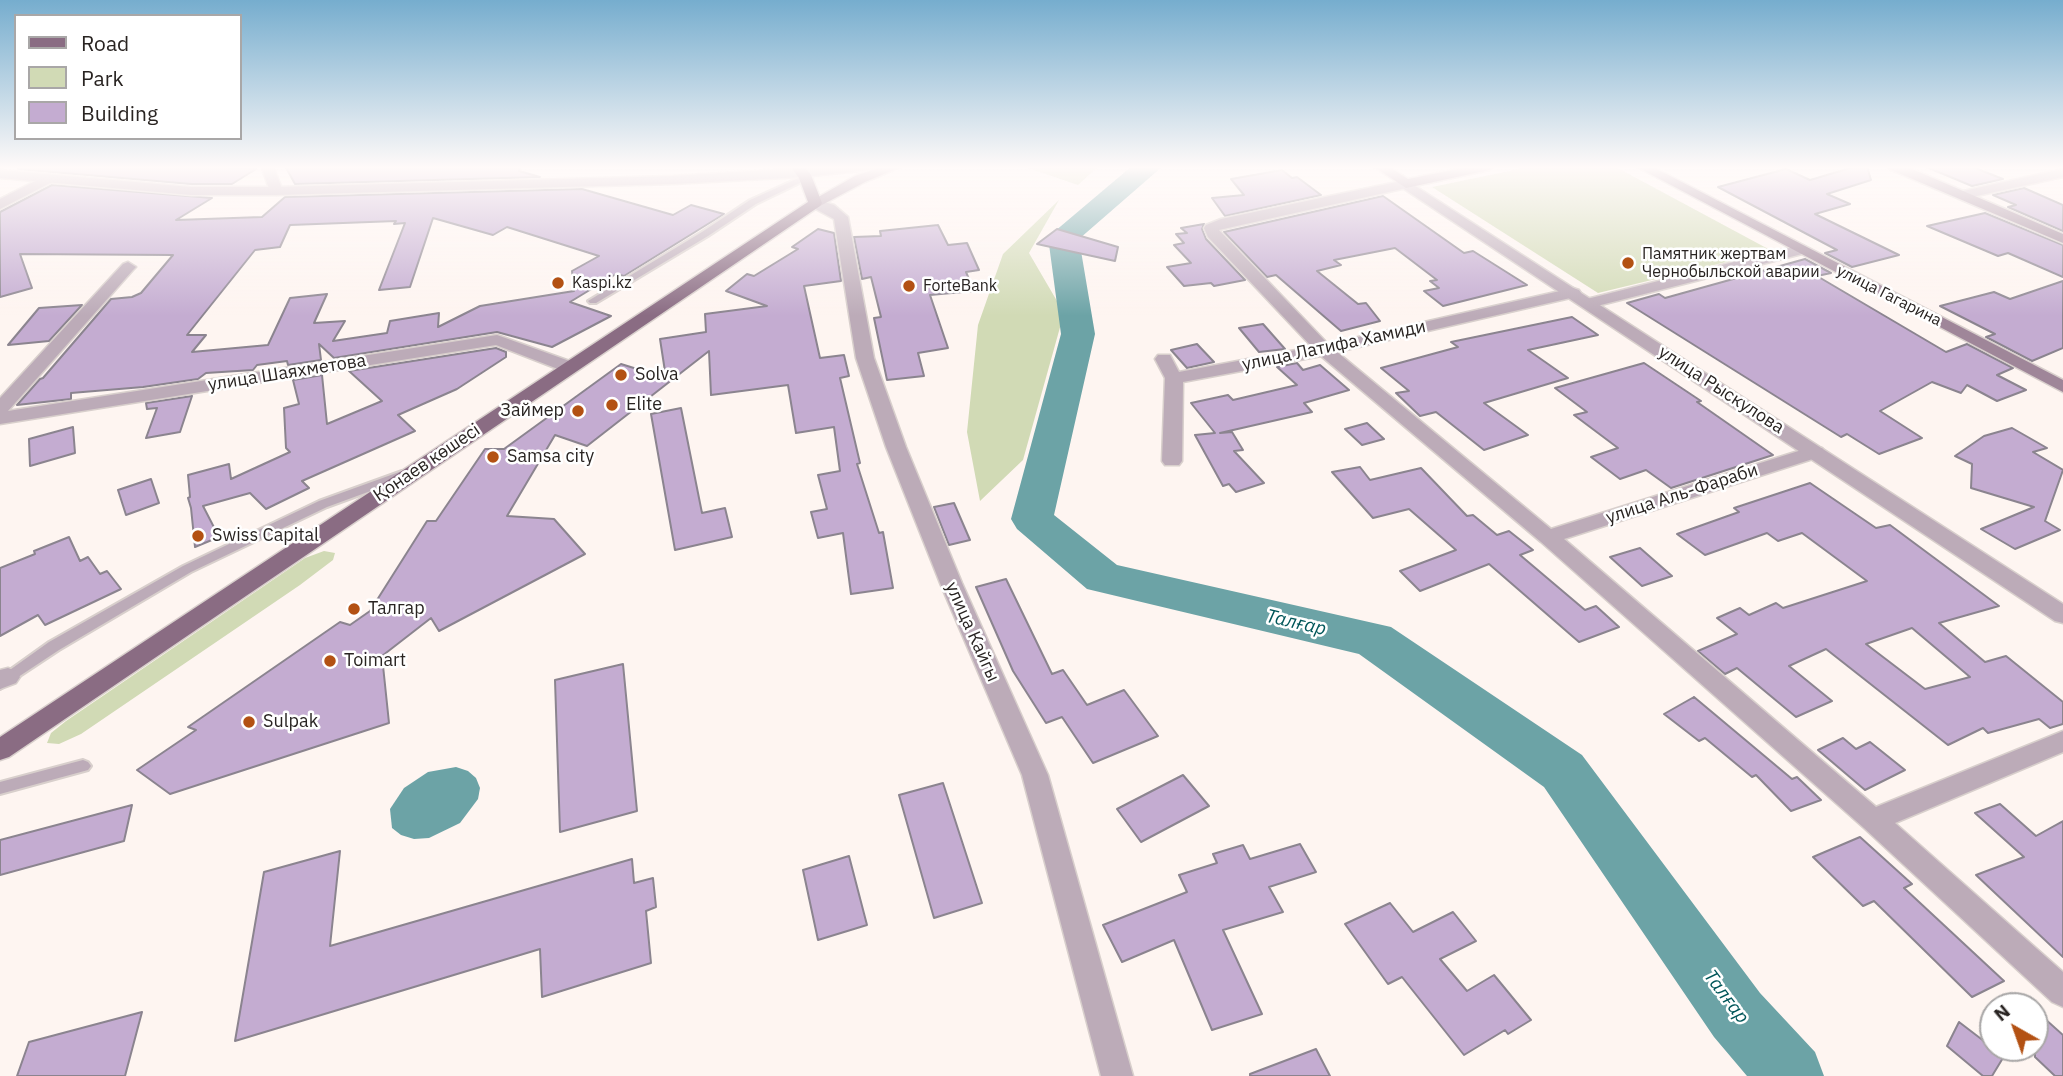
<!DOCTYPE html>
<meta charset="utf-8">
<style>
body{margin:0}
#map{position:relative;width:2063px;height:1076px;overflow:hidden;background:#fef5f1;font-family:"IBM Plex Sans",sans-serif}
canvas{display:block}
.legend{position:absolute;left:14px;top:14px;width:228px;height:126px;box-sizing:border-box;background:#fff;border:2px solid #a9a7a7;margin:0;padding:9px 12px;list-style:none;font-size:21px;color:#292422}
.legend li{display:flex;align-items:center;gap:14px;height:35px}
.legend b{width:35px;border:2px solid #a9a7a7}
.north{position:absolute;left:1979px;top:992px;width:70px;height:70px;box-sizing:border-box;background:#fff;border:2px solid #a9a7a7;border-radius:50%;rotate:320deg;font-size:19px;font-weight:700;line-height:28px;text-align:center;color:#292422}
.north::after{content:'';display:block;margin:auto;width:24px;height:32px;background:#b35113;clip-path:polygon(50% 0,100% 100%,50% 72%,0 100%)}
</style>
<div id="map">
<canvas width="2063" height="1076"></canvas>
<ul class="legend">
<li><b style="height:9px;background:#8a6c83"></b>Road</li>
<li><b style="height:19px;background:#d1dab5"></b>Park</li>
<li><b style="height:19px;background:#c4acd1"></b>Building</li>
</ul>
<div class="north">N</div>
</div>
<script>
const context = document.querySelector('canvas').getContext('2d');
context.lineJoin = 'round';
function fill(path, color) { context.fillStyle = color; context.fill(path, 'evenodd'); }
const toPath = rows => new Path2D(rows.map(r => 'M' + r).join(''));
function stroke(path, color, width, dash) { context.strokeStyle = color; context.lineWidth = width; context.lineCap = dash ? 'butt' : 'round'; context.setLineDash(dash || []); context.stroke(path); }
function write(font, color, halo, rows, align = 'center') {
  context.font = font + ' "IBM Plex Sans",sans-serif'; context.lineWidth = 5; context.setLineDash([]); context.textBaseline = 'middle'; context.strokeStyle = halo; context.fillStyle = color; for (const [text, x, y, turn = 0] of rows) {
    context.save(); context.translate(x, y); context.rotate((+turn || 0) * Math.PI / 180); context.textAlign = isNaN(turn) ? turn : align; if (halo) context.strokeText(text, 0, 0); context.fillText(text, 0, 0); context.restore();
  }
}
const green = toPath([
 [1022,166,1099,166,1078,185],
 [1533,166,1614,166,1772,251,1598,293,1432,187],
 [1059,200,1029,253,1064,313,1023,460,980,501,967,432,978,325,1003,254],
 [324,551,335,553,333,560,300,585,81,734,59,744,47,743,51,733,66,721,305,558]
]);
const water = toPath([
 [456,767,468,771,476,778,480,788,478,799,460,823,429,838,414,839,401,835,392,828,390,809,404,788,428,772]
]);
const river = toPath([
 [1132,166,1163,166,1079,239,1095,334,1054,515,1117,565,1391,627,1582,755,1760,993,1815,1052,1824,1076,1747,1076,1714,1037,1544,787,1359,654,1087,589,1017,529,1011,519,1061,334,1048,237,1132,166]
]);
const building = toPath([
 [26,166,209,166,256,169,232,184,191,184,18,169,26,166],
 [285,166,520,166,519,171,540,177,295,184,285,166],
 [1857,166,1867,166,1871,180,1827,194,1850,204,1815,214,1899,255,1852,267,1825,253,1837,250,1718,187,1786,169,1810,180,1857,166],
 [1924,166,1970,166,2003,179,1972,186,1924,166],
 [1282,170,1292,178,1297,177,1321,195,1225,216,1212,198,1244,195,1231,179,1282,170],
 [52,185,212,198,176,220,262,217,285,197,582,189,673,215,691,205,724,214,624,276,616,274,570,302,611,316,552,347,497,332,334,358,319,344,321,360,288,365,287,361,257,365,253,370,206,373,198,379,143,387,71,393,71,399,17,405,40,379,43,378,111,299,132,297,141,293,173,255,20,254,32,288,0,297,0,212,52,185],
 [433,218,493,235,507,227,599,256,572,271,574,291,480,306,438,327,439,313,390,321,387,333,333,341,345,321,314,323,327,294,290,298,268,345,192,352,206,335,187,335,255,250,280,247,290,225,396,221,394,224,405,223,379,290,410,287,433,218],
 [2024,188,2063,205,2063,231,2008,207,2016,205,1993,195,2024,188],
 [1383,196,1464,253,1473,251,1527,285,1443,306,1424,291,1439,288,1430,281,1437,280,1395,248,1334,260,1341,265,1317,271,1358,304,1366,303,1380,321,1341,331,1276,275,1267,277,1224,232,1383,196],
 [1985,213,2063,245,2063,277,2008,253,1998,256,1927,226,1985,213],
 [1204,224,1202,229,1206,239,1245,280,1214,286,1211,283,1184,286,1167,267,1191,263,1174,245,1184,243,1176,234,1187,233,1181,228,1204,224],
 [938,225,948,245,967,243,979,270,966,272,974,291,930,295,948,348,918,353,924,376,887,380,874,318,881,317,871,277,862,279,854,237,881,236,880,231,938,225],
 [818,229,834,233,841,281,804,286,820,358,844,355,849,376,840,378,860,463,857,464,879,533,883,532,893,588,851,594,843,533,818,538,811,512,827,509,818,475,840,471,834,427,796,433,788,385,711,395,709,351,587,446,555,435,507,516,554,519,585,554,439,631,431,618,382,656,389,723,170,794,137,770,196,730,188,727,340,622,350,625,370,611,427,521,436,521,485,449,504,449,621,364,666,378,660,339,706,332,705,314,767,306,726,291,747,274,754,276,798,249,792,247,818,229],
 [1057,229,1118,247,1115,261,1037,244,1057,229],
 [1805,259,1831,273,1817,276,1946,352,1967,344,2013,368,1997,375,2026,390,1997,401,1967,385,1961,393,1932,382,1880,411,1922,438,1879,454,1847,434,1841,437,1627,303,1659,294,1665,298,1805,259],
 [2063,281,2063,348,2032,361,1986,337,1995,334,1940,306,1994,292,2010,299,2063,281],
 [82,305,49,341,8,345,39,308,82,305],
 [1572,317,1598,335,1528,350,1568,378,1484,403,1528,435,1484,450,1436,412,1420,416,1396,393,1409,391,1381,368,1458,347,1451,342,1572,317],
 [1263,324,1285,349,1259,352,1239,328,1263,324],
 [1197,344,1214,362,1187,368,1171,350,1197,344],
 [496,348,506,352,506,357,457,389,398,415,415,431,302,481,309,488,266,509,250,493,203,506,219,537,195,547,191,508,188,498,190,497,188,475,229,464,231,479,290,452,286,448,284,408,299,404,293,380,322,375,327,424,382,401,349,371,496,348],
 [1297,363,1303,370,1320,365,1349,390,1304,403,1312,412,1220,433,1232,432,1243,450,1234,451,1264,483,1236,492,1229,484,1223,486,1195,435,1215,433,1191,403,1228,395,1233,400,1297,385,1277,367,1297,363],
 [1644,363,1701,401,1697,402,1773,455,1671,488,1646,470,1620,479,1591,457,1618,448,1574,415,1587,412,1555,388,1644,363],
 [192,396,180,432,146,438,157,408,147,409,146,403,192,396],
 [681,408,702,513,725,508,732,537,675,550,651,414,681,408],
 [1367,423,1384,439,1362,445,1345,429,1367,423],
 [73,427,75,453,30,466,29,439,73,427],
 [2012,428,2047,448,2033,452,2063,470,2045,521,2060,530,2015,549,1981,529,2034,507,1971,488,1972,464,1955,456,1984,436,2012,428],
 [1360,467,1370,480,1421,468,1467,516,1473,515,1497,535,1509,531,1533,550,1520,555,1585,610,1596,606,1619,627,1579,642,1489,564,1420,591,1400,571,1456,550,1409,509,1373,518,1332,472,1360,467],
 [151,479,159,503,126,515,118,490,151,479],
 [1810,483,1876,528,1890,525,1999,606,1939,623,1985,662,2006,656,2063,702,2063,724,2050,728,2039,719,1988,733,1983,728,1948,745,1826,649,1789,666,1832,701,1796,717,1737,668,1725,674,1698,651,1737,634,1717,618,1740,608,1749,615,1776,603,1783,608,1867,581,1802,533,1778,541,1767,533,1705,555,1677,534,1739,512,1734,508,1810,483],
 [1912,628,1970,677,1925,689,1866,644,1912,628],
 [954,503,970,540,949,545,934,507,954,503],
 [69,537,80,561,88,557,100,574,107,571,121,589,45,625,38,615,0,636,0,568,35,554,34,551,69,537],
 [1640,548,1672,576,1642,586,1610,557,1640,548],
 [1006,579,1052,674,1063,670,1087,705,1124,690,1158,736,1093,763,1062,717,1046,723,1013,671,976,587,1006,579],
 [623,664,637,811,560,832,555,680,623,664],
 [1694,697,1792,779,1797,777,1821,800,1791,811,1756,775,1752,777,1705,738,1699,741,1664,714,1694,697],
 [1843,738,1856,749,1870,742,1905,770,1865,790,1818,750,1843,738],
 [1183,775,1209,806,1141,842,1117,809,1183,775],
 [943,783,982,903,934,918,899,795,943,783],
 [2000,804,2036,836,2063,821,2063,957,1976,875,2024,857,1975,813,2000,804],
 [132,805,124,841,0,875,0,840,132,805],
 [1860,837,1912,884,1904,888,2004,981,1972,997,1874,901,1863,906,1813,857,1860,837],
 [1300,844,1316,872,1269,887,1283,912,1223,930,1262,1014,1212,1030,1174,940,1122,962,1103,925,1187,892,1179,875,1217,863,1213,854,1243,845,1250,859,1300,844],
 [340,851,330,946,632,859,634,883,653,878,656,907,646,911,651,963,542,997,540,949,235,1041,264,872,340,851],
 [849,856,867,925,818,940,803,870,849,856],
 [1390,903,1413,932,1453,912,1476,941,1440,959,1467,991,1494,975,1531,1020,1508,1034,1505,1030,1464,1055,1402,977,1388,984,1345,924,1390,903],
 [2035,1010,2063,1035,2063,1076,2055,1076,2035,1057,2035,1010],
 [142,1012,125,1076,17,1076,29,1042,142,1012],
 [1959,1022,1993,1048,2009,1048,1992,1076,1983,1076,1947,1046,1959,1022],
 [1316,1049,1330,1076,1250,1076,1250,1074,1316,1049]
]);
const service = toPath([
 [803,176,810,178,756,204,708,236,596,303,590,303,588,301,702,232,750,200,803,176],
 [402,471,406,472,408,475,406,478,327,507,191,572,59,650,0,689,0,677,49,642,183,566,319,501,402,471],
 [83,760,88,762,91,766,88,770,0,794,0,782,83,760]
]);
const minor = toPath([
 [261,166,273,166,283,191,281,194,271,194,261,166],
 [2063,169,2063,177,1963,199,1956,195,1963,191,2063,169],
 [47,175,52,176,52,182,0,209,0,199,47,175],
 [1406,180,1413,184,1411,187,1219,230,1328,344,1573,288,1579,290,1581,293,1579,296,1337,352,1551,529,1808,448,1822,448,1825,452,1822,456,1564,539,1876,807,2063,731,2063,752,1895,823,2063,972,2063,1007,2052,1002,1864,828,1541,542,1321,356,1183,382,1182,461,1179,465,1165,465,1162,461,1165,378,1155,359,1158,355,1170,355,1179,372,1312,347,1208,237,1204,228,1206,225,1221,219,1406,180],
 [815,199,834,205,848,217,874,358,906,447,962,583,1048,775,1133,1076,1101,1076,1022,775,940,583,886,447,856,358,834,219,810,206,808,203,815,199],
 [1801,245,1806,247,1809,250,1806,253,1589,308,1581,303,1583,300,1801,245],
 [128,262,136,267,133,270,8,411,497,335,575,363,578,367,575,371,563,371,496,345,0,424,0,398,123,264,128,262],
 [8,668,16,671,20,677,16,683,0,689,0,670,8,668]
]);
const tertiary = toPath([
 [834,166,875,166,868,170,803,177,672,184,276,195,191,195,0,178,0,170,191,187,276,187,672,176,834,166],
 [1406,180,2063,604,2063,623,2055,621,1401,187,1399,184,1406,180]
]);
const secondary = toPath([
 [884,166,903,166,865,182,820,206,815,207,808,203,855,176,884,166],
 [1373,166,1388,166,1408,179,1472,166,1496,166,1489,170,1406,188,1373,166],
 [1635,166,1651,166,2063,380,2063,392,1635,166],
 [1888,166,1905,166,2063,234,2063,243,1889,169,1888,166]
]);
const primary = toPath([
 [790,166,804,166,811,175,822,203,820,206,9,757,0,760,0,737,808,202,799,178,790,166]
]);
const markers = [
 [1628,263,7,"#b35113"],
 [558,283,7,"#b35113"],
 [909,286,7,"#b35113"],
 [621,375,7,"#b35113"],
 [612,405,7,"#b35113"],
 [578,411,7,"#b35113"],
 [493,457,7,"#b35113"],
 [198,536,7,"#b35113"],
 [354,609,7,"#b35113"],
 [330,661,7,"#b35113"],
 [249,722,7,"#b35113"]
];
const farPoinames = [
 ["Памятник жертвам",1642,254],
 ["Чернобыльской аварии",1642,272],
 ["Kaspi.kz",572,283],
 ["ForteBank",923,286]
];
const farStreetnames = [
 ["улица Гагарина",1889,296,27]
];
const streetNames = [
 ["улица Латифа Хамиди",1334,346,-12],
 ["улица Шаяхметова",287,373,-9],
 ["улица Рыскулова",1721,390,33],
 ["Қонаев көшесі",427,463,-34],
 ["улица Аль-Фараби",1682,494,-18],
 ["улица Кайгы",972,632,66]
];
const poiNames = [
 ["Solva",635,375],
 ["Elite",626,405],
 ["Займер",564,411,"right"],
 ["Samsa city",507,457],
 ["Swiss Capital",212,536],
 ["Талгар",368,609],
 ["Toimart",344,661],
 ["Sulpak",263,722]
];
const waterNames = [
 ["Талғар",1296,623,13],
 ["Талғар",1726,997,53]
];
fill(green, '#d1dab5');
fill(water, '#6ca3a6');
fill(river, '#6ca3a6');
fill(building, '#c4acd1');
stroke(building, '#8b848f', 2);
stroke(service, '#d8cfcc', 4);
stroke(minor, '#d8cfcc', 3);
stroke(tertiary, '#d8cfcc', 3);
stroke(secondary, '#d8cfcc', 3);
stroke(primary, '#d8cfcc', 3);
fill(service, '#bcabb8');
fill(minor, '#bcabb8');
fill(tertiary, '#bcabb8');
fill(secondary, '#9f8699');
fill(primary, '#8a6c83');
const sky = context.createLinearGradient(0, 0, 0, 316);
sky.addColorStop(0, '#76adce');
sky.addColorStop(0.53, '#fffaf9');
sky.addColorStop(1, '#fffaf900');
context.fillStyle = sky;
context.fillRect(0, 0, 2063, 316);
for (const [x, y, r, color] of markers) { const dot = new Path2D(); dot.arc(x, y, r, 0, 2 * Math.PI); context.fillStyle = color; context.fill(dot); stroke(dot, '#fff', 2.5); }
write('16px', '#292422', '#fff', farPoinames, 'left');
write('16px', '#292422', '#fff', farStreetnames);
write('18px', '#292422', '#fff', streetNames);
write('18px', '#292422', '#fff', poiNames, 'left');
write('italic 19px', '#005659', '#fff', waterNames);
</script>
